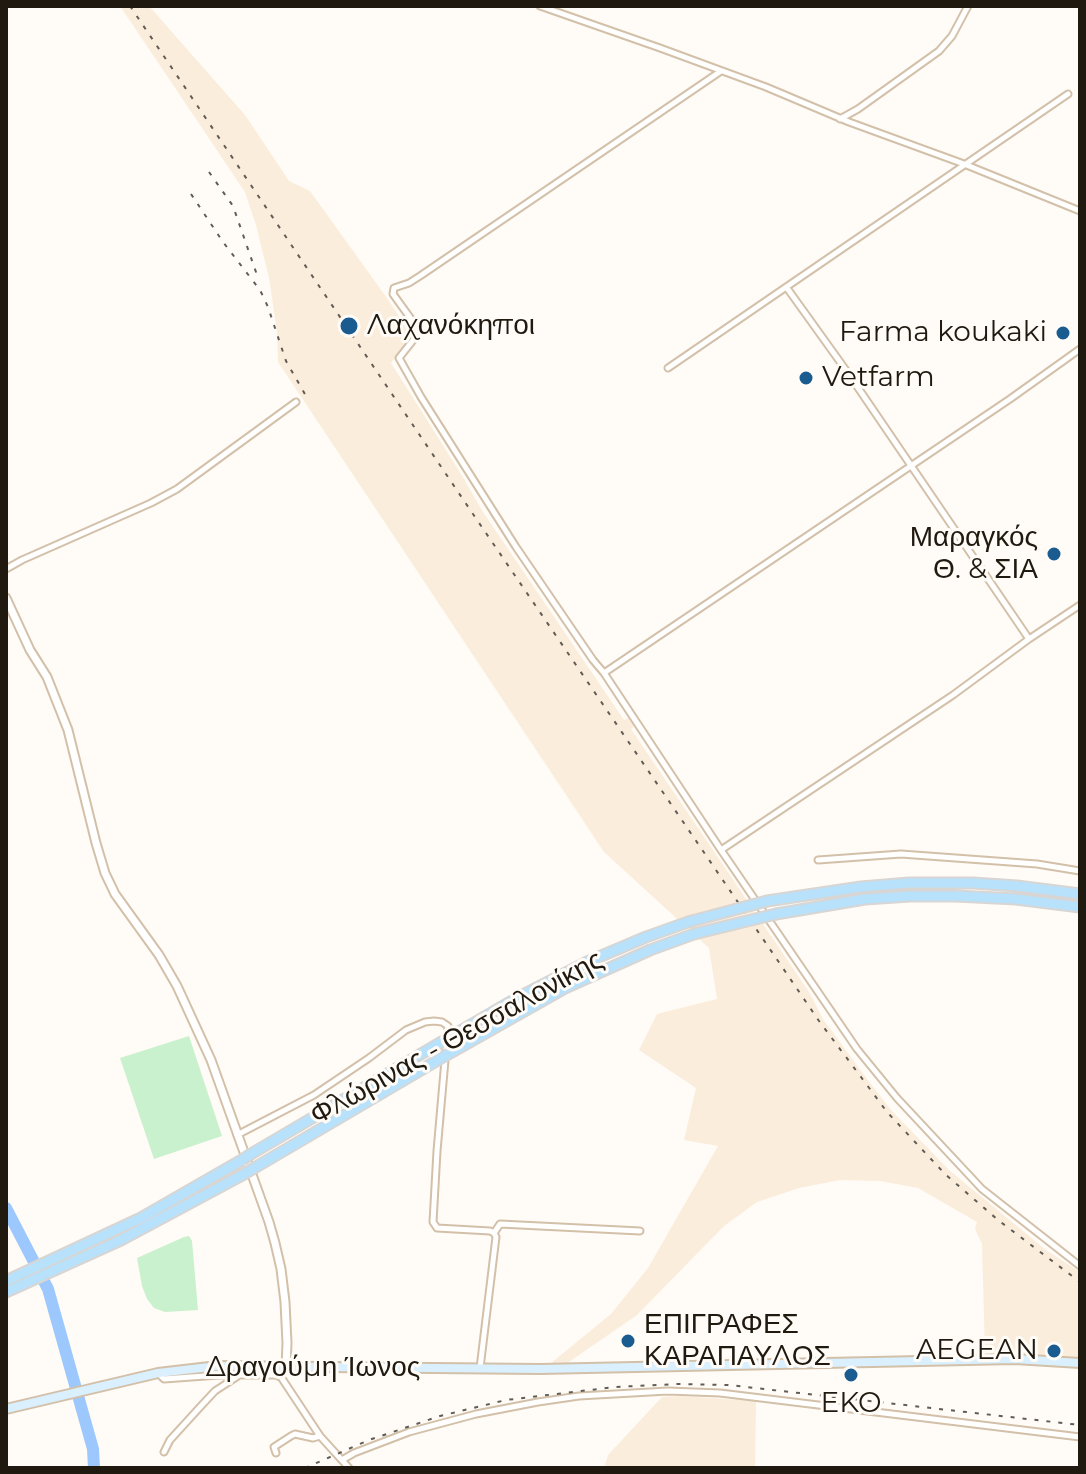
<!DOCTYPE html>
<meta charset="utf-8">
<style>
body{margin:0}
#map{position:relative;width:1086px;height:1474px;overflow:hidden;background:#fffbf6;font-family:Montserrat,sans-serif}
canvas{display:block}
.frame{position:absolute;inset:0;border:8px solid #1f1910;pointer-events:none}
</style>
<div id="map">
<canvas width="1086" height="1474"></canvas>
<div class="frame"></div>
</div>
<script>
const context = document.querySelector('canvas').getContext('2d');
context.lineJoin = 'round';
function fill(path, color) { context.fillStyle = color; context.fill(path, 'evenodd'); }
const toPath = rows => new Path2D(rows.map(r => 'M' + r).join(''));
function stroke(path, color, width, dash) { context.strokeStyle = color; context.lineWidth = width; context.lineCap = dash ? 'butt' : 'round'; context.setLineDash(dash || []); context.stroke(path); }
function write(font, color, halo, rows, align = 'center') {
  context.font = font + ' Montserrat,sans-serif'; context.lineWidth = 6; context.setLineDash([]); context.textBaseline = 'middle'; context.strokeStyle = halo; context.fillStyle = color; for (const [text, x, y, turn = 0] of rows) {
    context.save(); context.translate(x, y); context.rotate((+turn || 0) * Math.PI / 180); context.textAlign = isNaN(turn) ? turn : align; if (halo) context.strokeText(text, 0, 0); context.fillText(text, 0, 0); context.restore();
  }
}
const built = toPath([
 [120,6,149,6,245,115,289,181,310,191,389,301,411,335,391,363,461,474,483,512,624,720,628,718,634,726,631,729,809,992,823,1019,864,1075,891,1110,949,1170,1046,1250,1080,1272,1080,1358,985,1352,982,1244,975,1229,977,1222,918,1188,880,1181,840,1180,799,1188,757,1202,724,1226,637,1315,566,1364,550,1364,611,1314,648,1268,718,1146,684,1140,696,1088,639,1050,657,1014,717,999,709,948,604,852,278,362,277,332,269,278,256,225,245,192],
 [680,1396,756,1401,755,1468,604,1468,608,1455,662,1397]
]);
const green = toPath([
 [189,1036,222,1136,154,1159,120,1058],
 [189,1236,192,1241,198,1310,165,1312,154,1308,147,1299,142,1286,137,1258,184,1237]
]);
const river = toPath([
 [6,1208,48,1289,93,1449,94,1468]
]);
const minor = toPath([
 [540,6,660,48,766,87,849,122,964,164,1080,211],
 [721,71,420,276,409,283,394,288,393,294,411,319,416,332,414,339,399,358,421,397,516,547,593,660,604,673,721,850,857,1049,897,1098,982,1189,1080,1266],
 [840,119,858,109,939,51,952,36,968,6],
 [787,288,848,373,1029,639],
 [668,368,1068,94],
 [6,569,22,560,151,503,177,489,296,402],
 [604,673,1010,399,1080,349],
 [721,850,953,695,1029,639,1080,605],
 [818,860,901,854,1037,864,1080,871],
 [237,1135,314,1095,369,1058,406,1030,425,1022,434,1021,442,1022,448,1026,437,1151,433,1222,437,1228,490,1231,494,1233],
 [277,1366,281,1377,320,1436,349,1468],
 [480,1368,496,1237,494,1233,500,1224,640,1231],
 [158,1373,164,1379,219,1375,275,1375,281,1377],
 [164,1452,170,1440,201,1406,215,1391,238,1376],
 [276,1453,274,1447,291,1436,295,1434,313,1438,320,1436],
 [342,1460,354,1453,409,1432,476,1414,538,1402,579,1396,668,1391,720,1393,1080,1437]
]);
const tertiary = toPath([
 [6,598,30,650,47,677,68,730,96,843,105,873,115,894,159,955,177,986,211,1060,269,1222,275,1243,281,1269,285,1302,287,1343,286,1367]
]);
const secondary = toPath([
 [6,1409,158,1373,218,1366,540,1369,1015,1359,1080,1363]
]);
const primary = toPath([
 [767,901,861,887,909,883,973,883,1017,886,1080,894],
 [776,914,865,899,910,896,956,896,1016,899,1080,907],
 [450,1037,517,998,587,962,646,937,688,922],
 [450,1053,565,988,650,950,694,934],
 [251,1154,438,1044],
 [256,1167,438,1060],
 [6,1281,141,1218,242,1160],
 [6,1292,121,1240,246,1173]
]);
const rail = toPath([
 [130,6,475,517,819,1021,861,1077,887,1112,945,1174,998,1220,1080,1282],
 [209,172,233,206,257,275],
 [191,194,223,242,260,290,268,307,286,361,306,396],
 [305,1468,369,1440,440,1416,506,1400,615,1387,679,1384,729,1385,1080,1425]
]);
const primaryBridge = toPath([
 [688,922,767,901],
 [694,934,776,914],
 [438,1044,450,1037],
 [438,1060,450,1053],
 [242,1160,251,1154],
 [246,1173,256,1167]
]);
const markers = [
 [349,326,10,"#1a5b90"],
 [1063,333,8,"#1a5b90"],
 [806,378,8,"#1a5b90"],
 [1054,554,8,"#1a5b90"],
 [628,1341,8,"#1a5b90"],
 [1054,1351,8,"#1a5b90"],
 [851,1375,8,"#1a5b90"]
];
const poiNames = [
 ["Λαχανόκηποι",367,326],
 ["Farma koukaki",1047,333,"right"],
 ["Vetfarm",822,378],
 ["Μαραγκός",1038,538,"right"],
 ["Θ. & ΣΙΑ",1038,570,"right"],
 ["ΕΠΙΓΡΑΦΕΣ",644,1325],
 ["ΚΑΡΑΠΑΥΛΟΣ",644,1357],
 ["AEGEAN",1038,1351,"right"],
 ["EKO",851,1404,"center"]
];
const streetNames = [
 ["Φλώρινας - Θεσσαλονίκης",457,1038,-29],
 ["Δραγούμη Ίωνος",313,1368]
];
fill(built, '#fbeddb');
fill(green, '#caf1cd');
stroke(river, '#9cc8fd', 12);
stroke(minor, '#d3c0a9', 9);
stroke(tertiary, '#d3c0a9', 11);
stroke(secondary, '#d3c0a9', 12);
stroke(primary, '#d7d6d4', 13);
stroke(minor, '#fff', 5);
stroke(tertiary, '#fff', 7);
stroke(secondary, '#dbf0fe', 8);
stroke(primary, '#b8e1fc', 9);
stroke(rail, '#615c54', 2, [4, 8]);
stroke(primaryBridge, '#d7d6d4', 13, []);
stroke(primaryBridge, '#b8e1fc', 9);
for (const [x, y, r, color] of markers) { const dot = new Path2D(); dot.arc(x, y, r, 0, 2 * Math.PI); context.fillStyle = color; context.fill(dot); stroke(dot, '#fffbf6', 3); }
write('28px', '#1f1910', '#fffbf6', poiNames, 'left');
write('28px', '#1f1910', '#fffbf6', streetNames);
</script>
